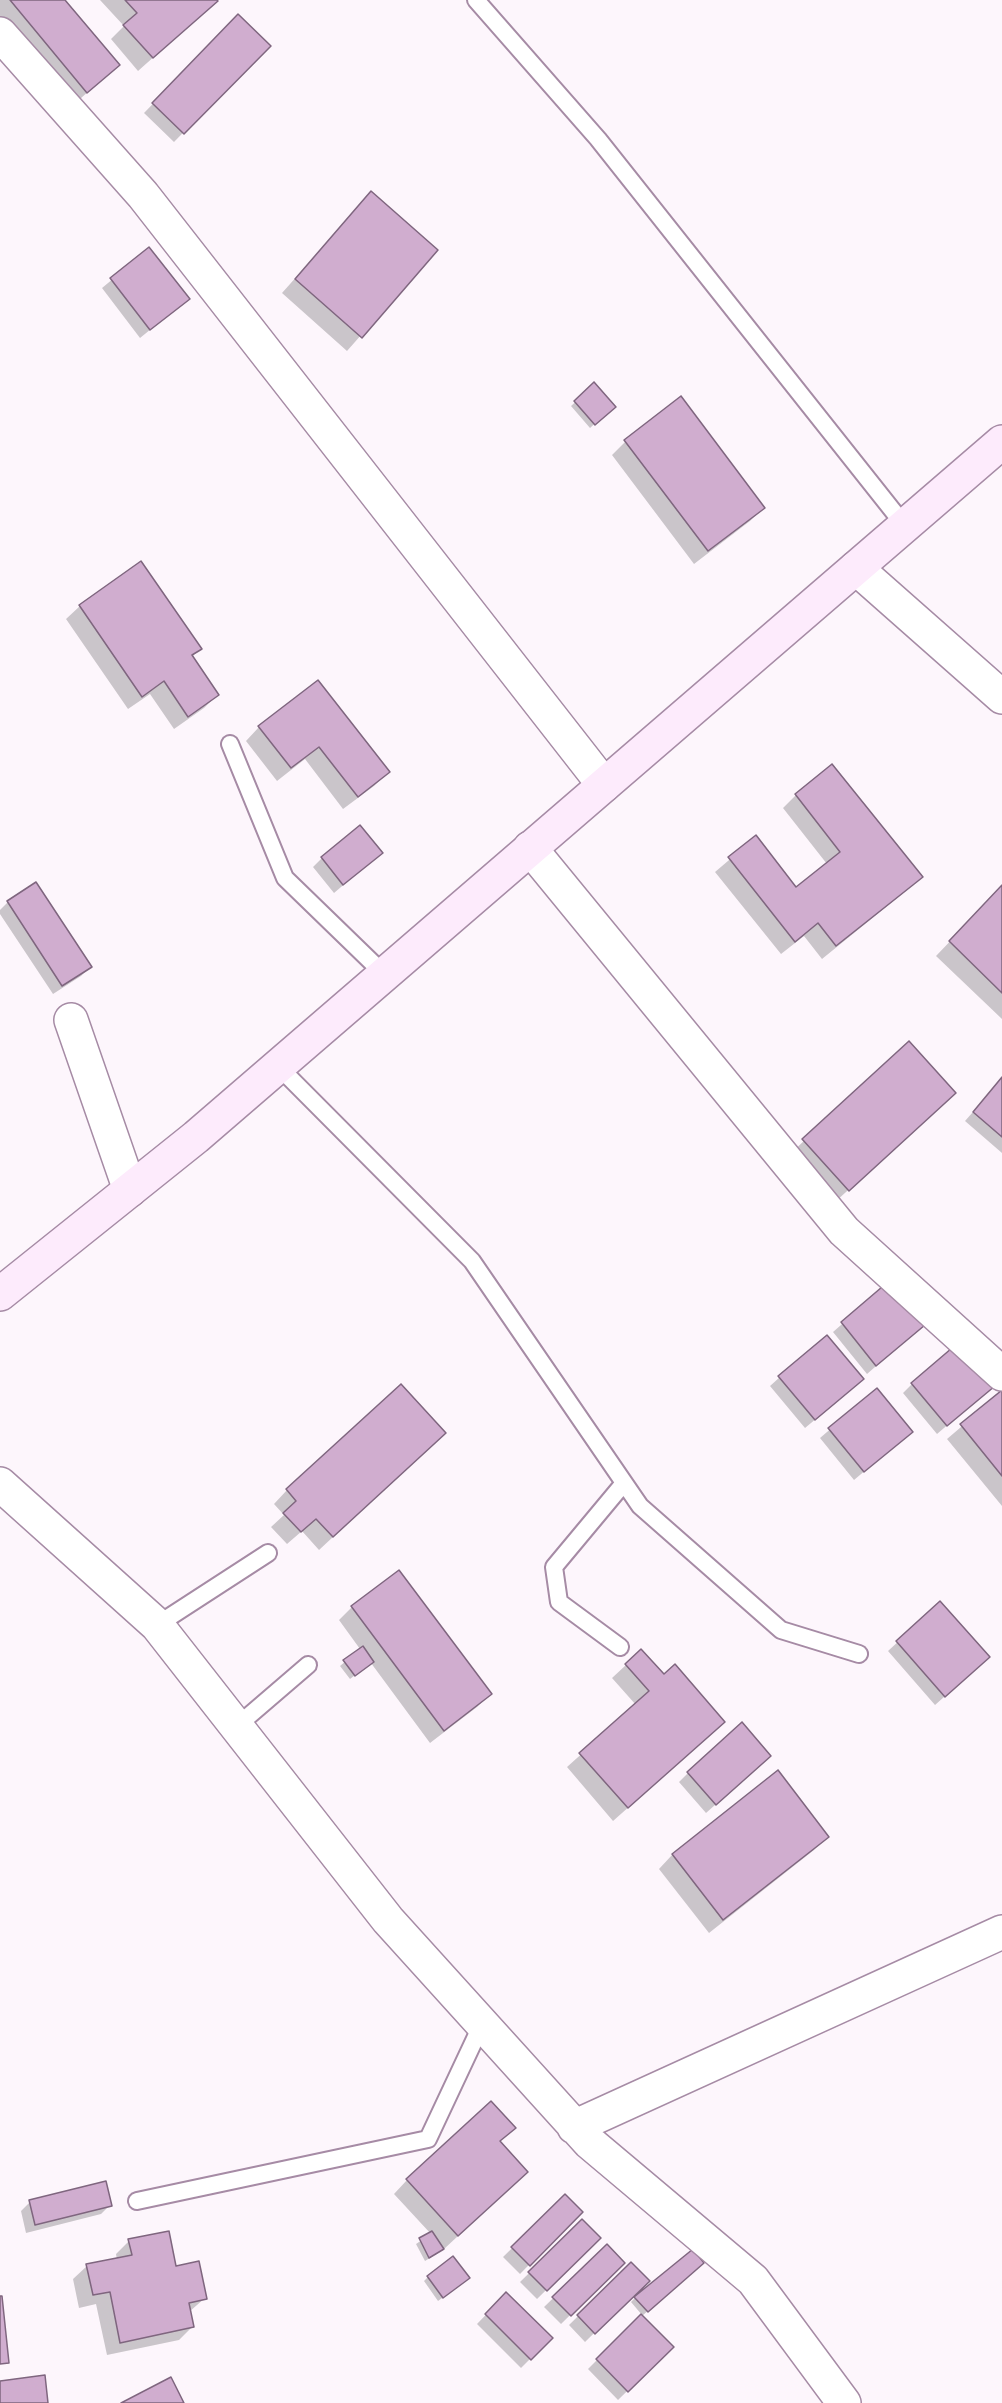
<!DOCTYPE html>
<style>
body{margin:0}
canvas{display:block;background:#fdf6fc}
</style>
<canvas width="1002" height="2403"></canvas>
<script>
const context = document.querySelector('canvas').getContext('2d');
context.lineJoin = 'round';
function fill(path, color) { context.fillStyle = color; context.fill(path, 'evenodd'); }
const toPath = rows => new Path2D(rows.map(r => 'M' + r).join(''));
function stroke(path, color, width, dash) { context.strokeStyle = color; context.lineWidth = width; context.lineCap = dash ? 'butt' : 'round'; context.setLineDash(dash || []); context.stroke(path); }
const shadow = toPath([
 [0,0,64,0,104,78,73,105,0,17],
 [100,0,215,0,202,14,138,71,111,39,124,26],
 [238,16,268,46,174,142,144,113],
 [371,193,436,250,347,351,282,293],
 [149,249,188,299,140,338,102,288],
 [594,385,614,406,590,428,571,406],
 [680,398,763,508,750,521,694,564,612,455,625,442],
 [80,606,200,648,192,657,217,695,204,708,174,729,150,694,128,709,66,619],
 [318,682,388,772,374,786,343,809,305,759,277,781,246,741,259,727],
 [796,795,921,877,907,890,822,959,804,936,781,954,715,872,755,838,796,889,827,864,783,808],
 [381,853,334,893,313,867,322,858],
 [35,884,90,967,81,976,53,994,0,914,0,910,8,902],
 [1002,887,1002,1019,936,956],
 [909,1043,940,1106,834,1203,790,1154],
 [1002,1079,1002,1153,965,1121],
 [889,1283,923,1325,867,1374,833,1332],
 [780,1377,853,1388,805,1428,770,1386],
 [912,1384,993,1386,937,1434,903,1393],
 [876,1390,911,1432,854,1480,820,1438],
 [1002,1392,1002,1506,947,1439],
 [431,1446,319,1550,302,1531,287,1544,271,1527,284,1515,274,1504,287,1490],
 [940,1603,979,1666,935,1705,888,1651],
 [352,1607,490,1694,477,1707,430,1743,371,1663,350,1679,340,1666,360,1649,339,1620],
 [626,1665,710,1735,613,1821,567,1767,636,1705,612,1678],
 [760,1765,706,1813,679,1782,688,1773],
 [778,1772,827,1836,814,1850,709,1933,659,1869,672,1855],
 [514,2128,499,2142,513,2185,444,2249,425,2261,416,2244,431,2234,394,2194,407,2180],
 [565,2196,581,2212,520,2274,503,2257],
 [30,2202,110,2205,101,2214,26,2233,21,2211],
 [582,2221,599,2238,537,2299,520,2282],
 [129,2241,175,2268,205,2298,189,2312,192,2327,179,2340,107,2355,96,2304,79,2308,73,2279,87,2266,117,2260,116,2254],
 [607,2246,623,2263,561,2324,544,2307],
 [631,2264,647,2281,585,2342,569,2325],
 [698,2267,642,2316,672,2347,618,2400,588,2369,642,2315,631,2302,635,2298],
 [428,2277,464,2282,438,2301,424,2281],
 [506,2294,551,2338,521,2368,477,2324]
]);
const building = toPath([
 [10,0,65,0,120,65,87,93,10,0],
 [125,0,217,0,218,1,153,58,123,25,137,13,125,0],
 [238,14,271,46,184,134,152,103,238,14],
 [371,191,438,250,362,338,295,279,371,191],
 [149,247,190,299,150,330,110,278,149,247],
 [594,382,616,407,595,425,574,401,594,382],
 [681,396,765,508,708,551,624,440,681,396],
 [141,561,202,649,192,655,219,695,188,717,164,681,142,697,79,605,141,561],
 [318,680,390,772,358,797,319,747,291,768,258,726,318,680],
 [832,764,923,877,836,946,818,923,795,942,728,857,756,835,796,887,840,852,795,794,832,764],
 [360,825,383,853,343,885,321,857,360,825],
 [36,882,92,967,62,986,7,901,36,882],
 [1002,885,1002,993,949,941,1002,885],
 [909,1041,956,1093,849,1191,802,1139,909,1041],
 [1002,1077,1002,1137,973,1112,1002,1077],
 [889,1281,925,1325,876,1366,841,1322,889,1281],
 [827,1335,864,1379,815,1420,778,1376,827,1335],
 [959,1342,995,1386,947,1426,911,1383,959,1342],
 [401,1384,446,1433,333,1537,316,1519,301,1532,283,1513,296,1501,286,1489,401,1384],
 [877,1388,913,1432,864,1472,828,1428,877,1388],
 [1002,1390,1002,1476,960,1424,1002,1390],
 [399,1570,492,1694,444,1731,351,1606,399,1570],
 [940,1601,990,1657,945,1697,896,1641,940,1601],
 [363,1646,374,1662,355,1676,343,1660,363,1646],
 [641,1649,664,1674,675,1664,725,1722,628,1808,579,1753,649,1691,625,1664,641,1649],
 [742,1722,771,1756,716,1805,687,1772,742,1722],
 [778,1770,829,1837,723,1920,672,1854,778,1770],
 [491,2101,516,2128,500,2141,528,2172,458,2236,406,2179,491,2101],
 [106,2181,112,2206,35,2225,29,2200,106,2181],
 [565,2194,583,2212,530,2266,511,2247,565,2194],
 [582,2219,601,2238,547,2291,528,2272,582,2219],
 [169,2231,176,2266,199,2261,207,2299,189,2303,194,2327,120,2343,110,2292,93,2295,86,2264,132,2255,128,2239,169,2231],
 [432,2231,444,2249,429,2258,419,2238,432,2231],
 [607,2244,625,2263,571,2316,552,2297,607,2244],
 [693,2249,704,2263,648,2312,634,2297,693,2249],
 [453,2256,470,2278,443,2298,427,2276,453,2256],
 [631,2262,650,2281,595,2334,577,2315,631,2262],
 [506,2292,553,2338,531,2360,485,2314,506,2292],
 [0,2296,2,2296,9,2363,0,2364,0,2296],
 [641,2314,674,2347,628,2392,596,2359,641,2314],
 [45,2375,48,2403,0,2403,0,2381,45,2375],
 [171,2377,184,2403,121,2403,171,2377]
]);
const service = toPath([
 [476,0,598,139,905,526],
 [230,744,285,878,384,974],
 [278,1066,472,1261,640,1506,781,1630,859,1654],
 [157,1625,268,1553],
 [620,1647,559,1602,554,1567,624,1483],
 [237,1726,308,1665],
 [137,2201,428,2139,482,2024]
]);
const minor = toPath([
 [0,34,143,195,604,785],
 [856,568,1002,697],
 [530,848,844,1231,1002,1374],
 [71,1020,130,1190],
 [0,1484,157,1625,388,1920,589,2142,753,2280,844,2403],
 [574,2127,1002,1932]
]);
const secondary = toPath([
 [0,1294,196,1137,1002,442]
]);
fill(shadow, '#0003');
fill(building, '#d0adcf');
stroke(building, '#7f667f', 1.5);
stroke(service, '#a68ba5', 20);
stroke(minor, '#a68ba5', 36);
stroke(secondary, '#a68ba5', 36);
stroke(service, '#fff', 16);
stroke(minor, '#fff', 33);
stroke(secondary, '#fdebfc', 33);
</script>
